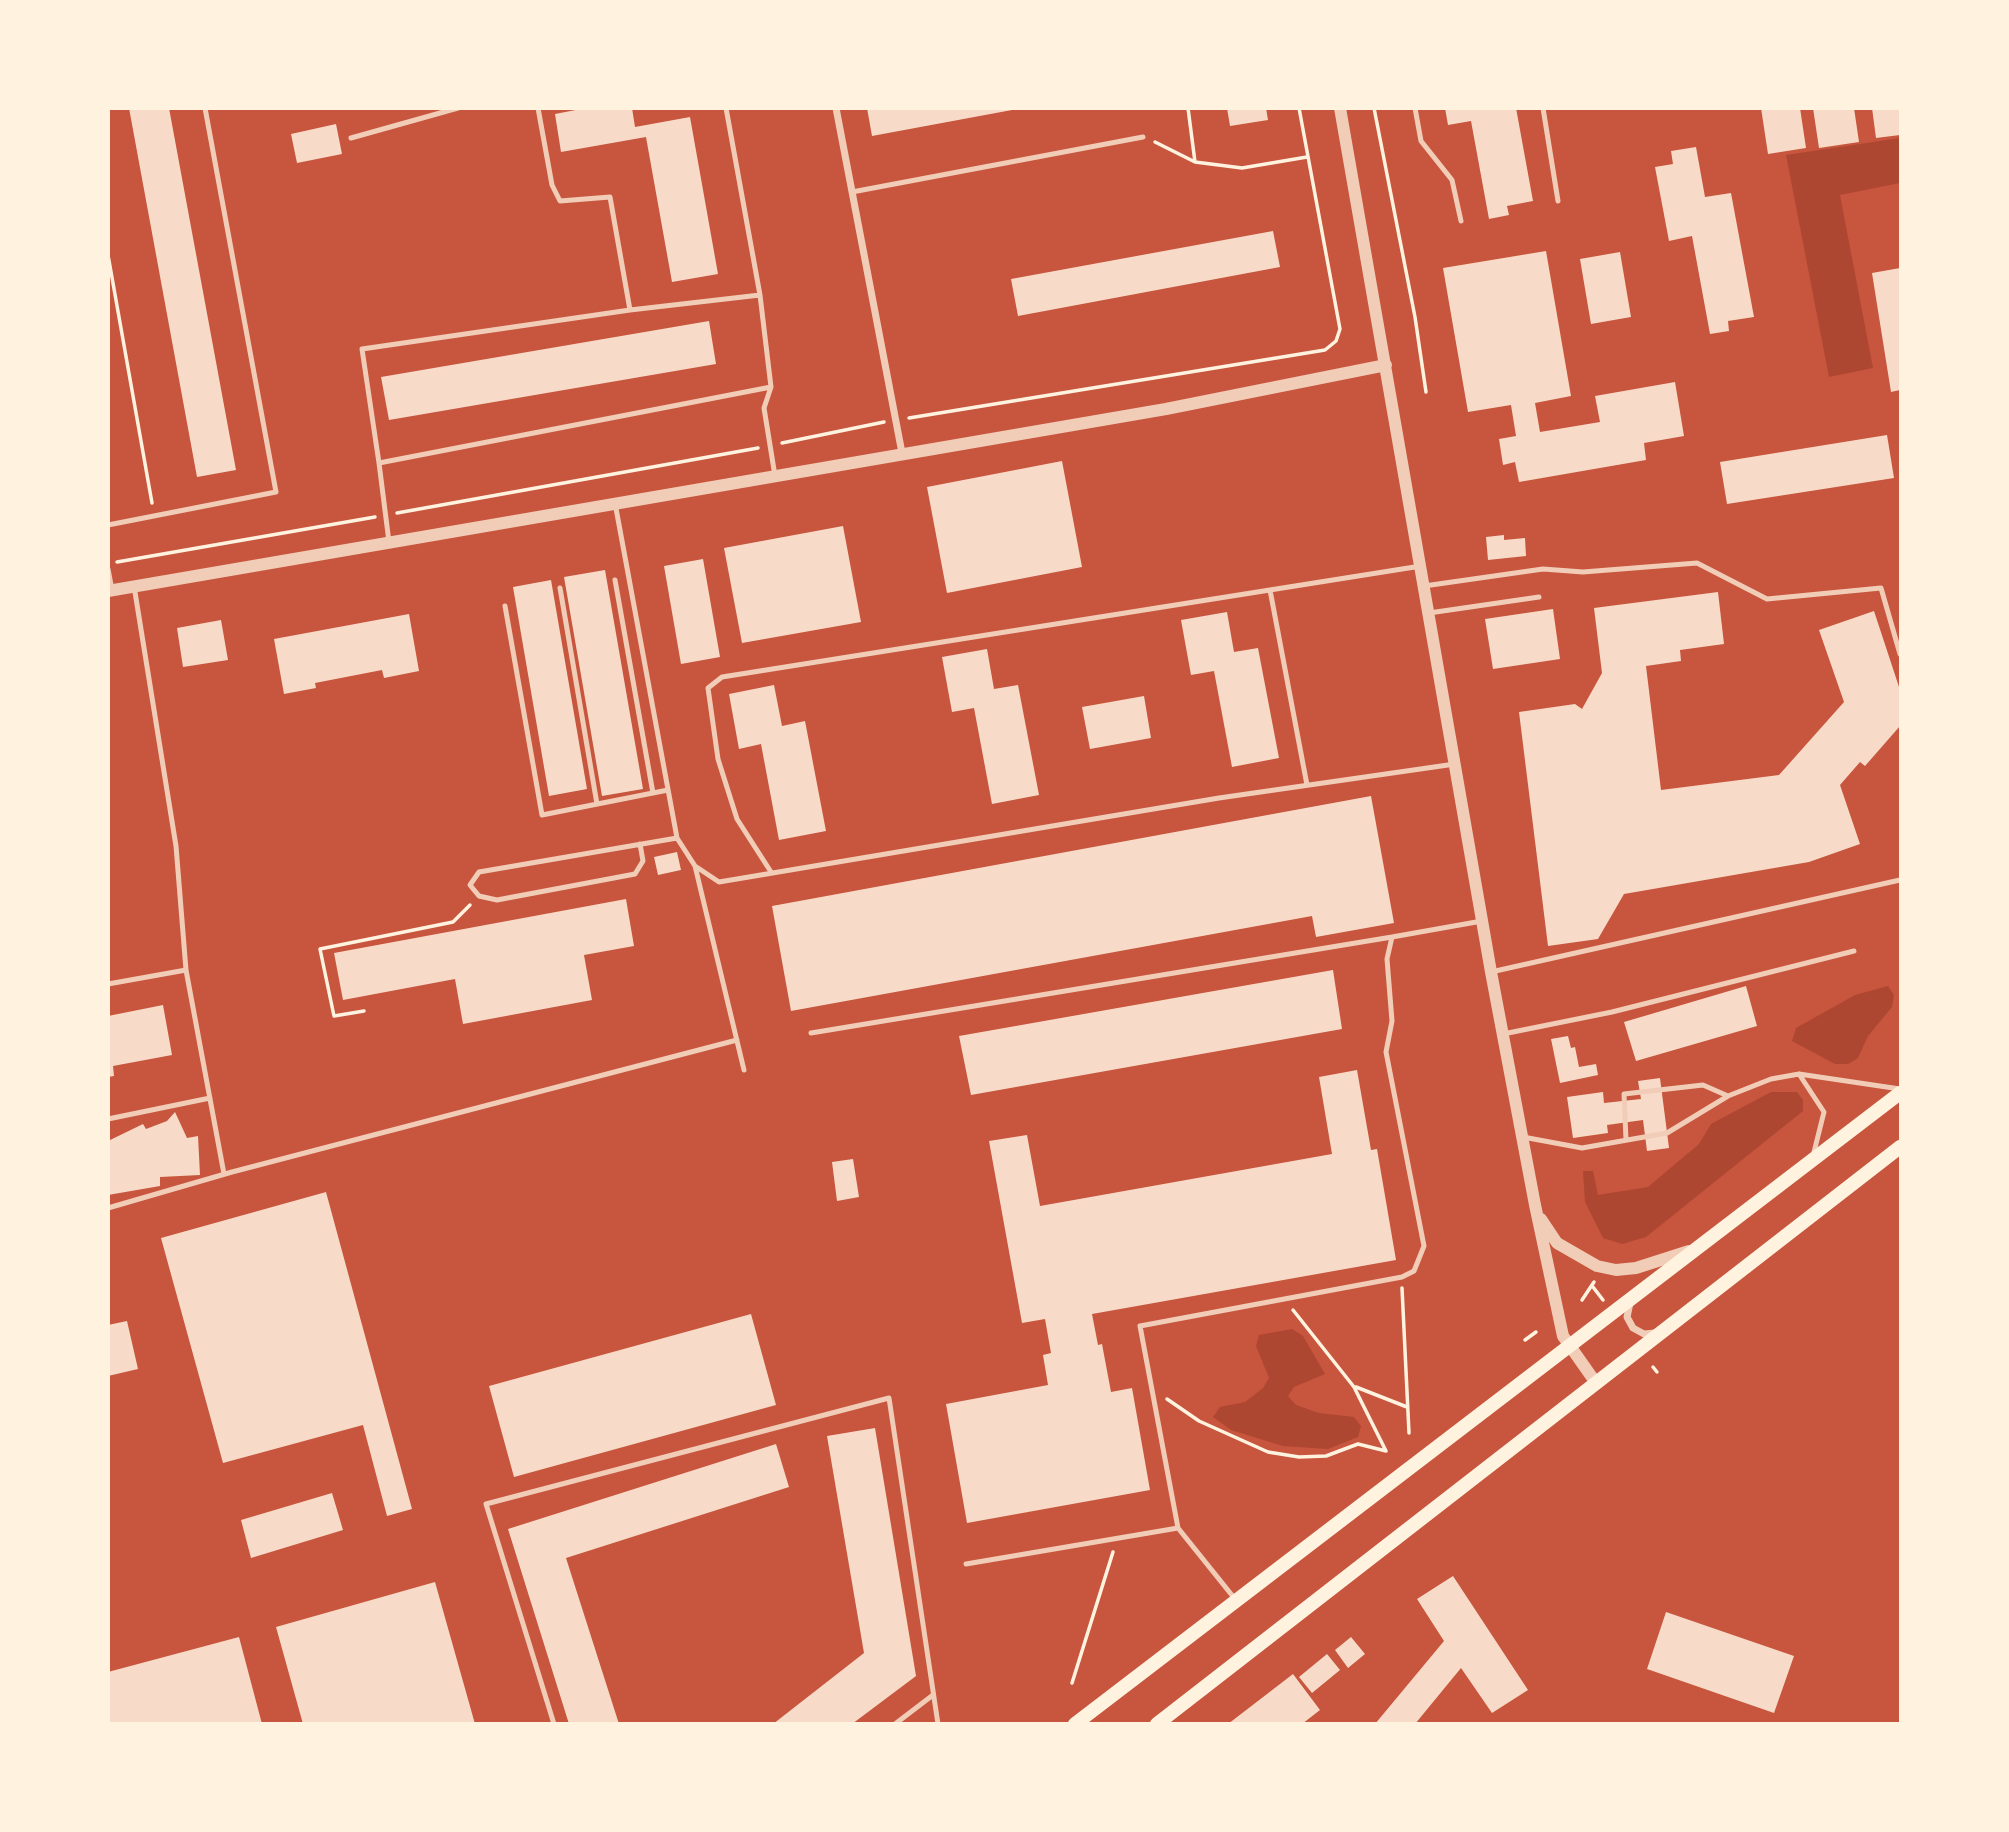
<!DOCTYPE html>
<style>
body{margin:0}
#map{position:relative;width:2009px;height:1832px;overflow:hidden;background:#c8553d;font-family:"Nunito Sans",sans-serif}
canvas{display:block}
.frame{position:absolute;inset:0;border:110px solid #fff3e0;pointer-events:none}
</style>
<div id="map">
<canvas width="2009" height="1832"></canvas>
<div class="frame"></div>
</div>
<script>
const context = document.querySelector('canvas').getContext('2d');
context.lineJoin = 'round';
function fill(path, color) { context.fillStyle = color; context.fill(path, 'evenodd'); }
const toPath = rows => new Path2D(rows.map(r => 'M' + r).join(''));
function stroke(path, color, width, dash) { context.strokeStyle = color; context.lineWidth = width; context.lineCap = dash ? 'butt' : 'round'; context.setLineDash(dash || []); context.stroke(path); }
const green = toPath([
 [1900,138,1900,183,1840,195,1873,368,1829,377,1786,155],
 [1888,986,1894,995,1892,1007,1868,1036,1858,1058,1848,1064,1835,1064,1792,1041,1796,1028,1855,995],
 [1771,1092,1797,1092,1803,1100,1803,1111,1646,1237,1622,1244,1603,1238,1585,1202,1583,1171,1593,1171,1598,1195,1648,1187,1699,1144,1711,1124],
 [1292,1329,1303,1336,1325,1374,1294,1387,1288,1396,1296,1405,1319,1413,1354,1417,1361,1426,1358,1437,1328,1449,1283,1446,1231,1430,1213,1417,1220,1407,1245,1402,1263,1388,1269,1378,1256,1346,1259,1335]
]);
const building = toPath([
 [129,108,169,108,236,470,197,477],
 [586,108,632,108,635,127,690,117,718,274,672,282,646,137,561,152,555,114],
 [867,108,1012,108,1012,110,872,136],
 [1227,108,1266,108,1268,120,1230,126],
 [1445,108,1516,108,1533,201,1507,206,1509,215,1489,219,1471,121,1448,125],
 [1761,108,1800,108,1806,148,1768,154],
 [1813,108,1854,108,1859,142,1819,148],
 [1872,108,1900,108,1900,135,1876,138],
 [336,124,342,154,297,163,291,134],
 [1696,147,1705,197,1731,193,1754,317,1728,321,1729,331,1710,334,1692,236,1669,241,1655,167,1673,164,1671,151],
 [1273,231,1280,267,1018,316,1011,279],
 [1546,251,1571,396,1535,403,1540,432,1600,422,1595,396,1675,382,1684,436,1644,443,1646,460,1519,482,1515,462,1503,465,1499,439,1516,436,1511,405,1468,412,1443,268],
 [1620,252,1631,317,1591,324,1580,259],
 [1900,268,1900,390,1891,392,1872,273],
 [709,321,716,364,389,420,381,377],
 [1887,435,1894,478,1727,504,1720,462],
 [1062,461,1082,567,947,593,927,487],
 [843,526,861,622,742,643,724,548],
 [1504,535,1504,540,1525,538,1526,556,1488,560,1486,537],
 [703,559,720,657,681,664,664,566],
 [605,570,643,789,602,796,564,577],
 [551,580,587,789,549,796,513,587],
 [1718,592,1724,644,1680,650,1681,661,1646,666,1661,790,1779,775,1844,702,1819,630,1874,611,1900,690,1900,726,1865,766,1860,762,1840,785,1860,844,1809,862,1624,894,1598,939,1548,946,1519,712,1575,704,1582,709,1602,673,1594,608],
 [1553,609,1560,659,1493,669,1485,619],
 [1227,612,1234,652,1258,648,1279,758,1232,767,1214,671,1191,675,1181,620],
 [409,614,419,671,384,678,382,670,315,683,316,688,284,694,274,639],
 [221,620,228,660,183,667,177,628],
 [987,649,994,689,1018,685,1039,795,992,804,974,708,952,712,942,657],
 [774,685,782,726,805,721,826,831,779,840,761,744,739,749,729,694],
 [1144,696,1151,738,1090,749,1082,707],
 [1371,796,1394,923,1316,937,1312,916,791,1011,772,906],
 [677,852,681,870,658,875,654,857],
 [626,899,634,946,584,955,592,1000,463,1024,455,979,343,1000,334,953],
 [1333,970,1342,1029,971,1095,959,1036],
 [1746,986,1757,1026,1636,1061,1624,1022],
 [163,1005,172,1055,113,1066,114,1076,108,1077,108,1016],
 [1568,1036,1571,1048,1575,1047,1579,1067,1596,1064,1598,1075,1560,1083,1551,1039],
 [1357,1070,1371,1150,1377,1149,1396,1260,1092,1314,1098,1345,1102,1344,1111,1392,1132,1388,1150,1490,967,1523,946,1404,1048,1385,1043,1355,1051,1353,1045,1319,1022,1323,989,1141,1027,1135,1040,1206,1332,1154,1319,1077],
 [1660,1078,1669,1148,1647,1151,1643,1120,1607,1125,1608,1133,1573,1138,1567,1097,1603,1092,1604,1103,1641,1099,1638,1081],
 [175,1112,187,1138,198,1136,200,1175,160,1177,160,1186,108,1195,108,1141,143,1124,146,1129,167,1121],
 [853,1159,859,1197,837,1201,832,1162],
 [326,1192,412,1509,387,1516,363,1425,223,1463,161,1238],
 [751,1314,776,1405,514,1477,489,1386],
 [127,1321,138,1369,108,1376,108,1325],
 [875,1428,916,1676,852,1724,773,1724,864,1653,827,1436],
 [776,1444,789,1487,566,1558,619,1724,569,1724,508,1529],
 [332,1493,343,1530,251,1558,241,1520],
 [1453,1576,1528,1690,1492,1713,1461,1668,1415,1724,1375,1724,1444,1641,1417,1599],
 [435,1582,475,1724,303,1724,276,1627],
 [1666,1612,1794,1656,1774,1713,1647,1669],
 [239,1637,262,1724,108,1724,108,1672],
 [1351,1637,1365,1654,1348,1668,1335,1650],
 [1327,1654,1340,1670,1312,1693,1299,1677],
 [1293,1674,1320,1710,1302,1724,1228,1724]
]);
const path = toPath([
 [1374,108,1415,317,1426,392],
 [1155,142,1195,162,1188,108],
 [1195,162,1242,168,1307,157],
 [108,255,152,503],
 [909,418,1325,350,1336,341,1340,329,1299,108],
 [782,443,884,422],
 [397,513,758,448],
 [117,562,375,517],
 [364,1011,334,1016,320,949,453,922,470,905],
 [1593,1287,1603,1300],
 [1402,1288,1409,1433],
 [1582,1300,1594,1282],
 [1293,1310,1354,1387,1386,1451],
 [1525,1340,1536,1332],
 [1653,1367,1657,1372],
 [1356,1387,1407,1407],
 [1167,1399,1199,1421,1268,1452,1299,1457,1326,1456,1358,1444,1386,1451],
 [1072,1683,1113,1552]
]);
const service = toPath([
 [538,108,552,185,560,201,610,197,630,310],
 [726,108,760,295,771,387,764,408,775,476],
 [1415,108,1421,141,1452,180,1461,221],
 [1543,108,1558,201],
 [351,138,458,108],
 [852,192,1143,137],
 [379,463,362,349,630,310,760,295],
 [615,503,677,838,695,866,719,882,1219,798,1455,764],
 [108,525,276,492,205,108],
 [389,542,379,463,771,387],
 [108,569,112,590],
 [615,580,653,793],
 [134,586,176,846,186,970],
 [1424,586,1543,569,1583,572,1697,563,1767,599,1881,588,1900,654],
 [560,588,597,804],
 [1270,590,1307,785],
 [505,606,542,815,668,790],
 [1429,613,1539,597],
 [640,844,643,861,635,874,497,900,479,896,470,885,479,872,677,838],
 [695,866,744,1070],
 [771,872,737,819,718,759,708,688,722,677,1421,566],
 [1491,972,1900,880],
 [108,984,186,970,224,1174],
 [811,1033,1392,937],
 [1503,1034,1612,1012,1854,951],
 [1799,1074,1824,1112,1813,1156],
 [108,1119,210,1098],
 [1523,1137,1582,1148,1667,1133,1728,1096,1771,1079,1799,1074,1900,1089],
 [1626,1140,1624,1094,1703,1085,1728,1096],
 [108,1208,232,1172,737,1040],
 [966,1564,1178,1528],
 [1235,1599,1178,1528,1140,1326,1402,1277,1414,1271,1424,1246,1386,1052,1392,1021,1387,959,1392,937,1482,921],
 [554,1724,486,1504,889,1398,938,1724],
 [895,1724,933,1695]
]);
const minor = toPath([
 [836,108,902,453],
 [1630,1303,1627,1317,1633,1328,1644,1334,1655,1333]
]);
const tertiary = toPath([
 [1340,108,1491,972,1535,1205,1563,1336,1596,1383],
 [108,591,1166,409,1386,365],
 [1541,1219,1557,1243,1597,1266,1616,1270,1636,1268,1689,1251]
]);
const secondary = toPath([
 [1075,1724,1900,1093],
 [1157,1724,1900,1147]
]);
fill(green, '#ae4732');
fill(building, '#f7dbc8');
stroke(path, '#fff3e0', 3.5);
stroke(service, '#f1ccb7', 5);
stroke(minor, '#f1ccb7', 7);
stroke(tertiary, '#f1ccb7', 12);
stroke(secondary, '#fff3e0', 14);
</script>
